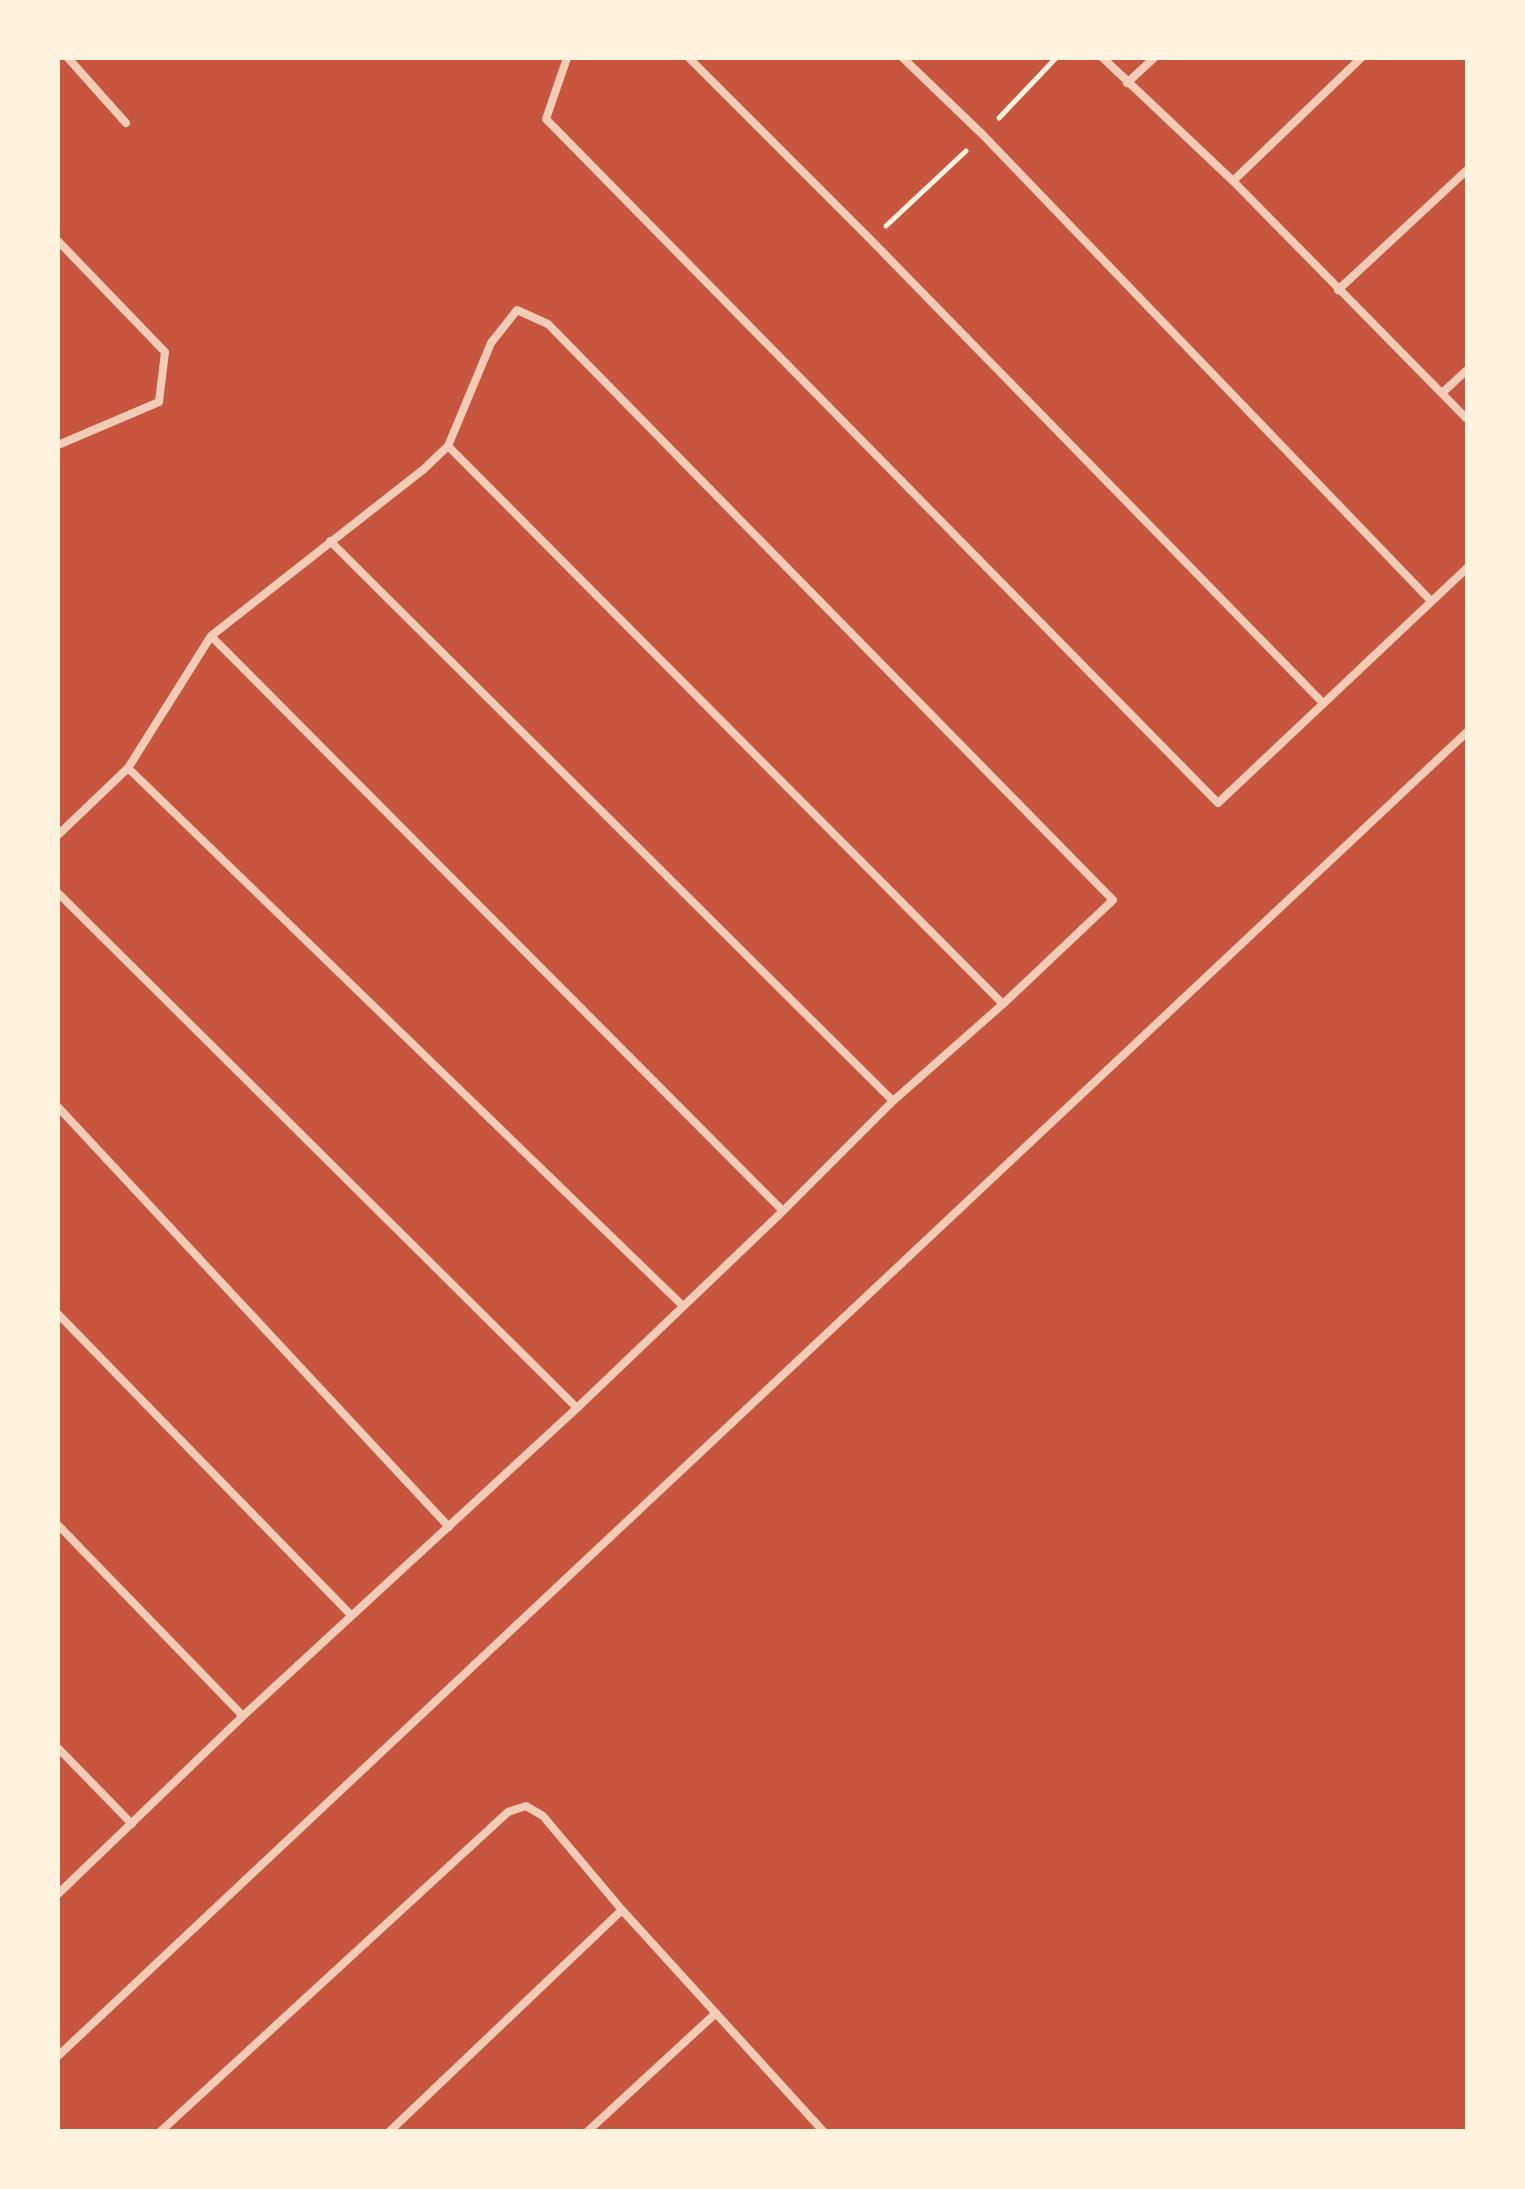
<!DOCTYPE html>
<style>
body{margin:0}
#map{position:relative;width:1525px;height:2189px;overflow:hidden;background:#c8553d;font-family:"Fira Sans Condensed",sans-serif}
canvas{display:block}
.frame{position:absolute;inset:0;border:60px solid #fff3e0;pointer-events:none}
</style>
<div id="map">
<canvas width="1525" height="2189"></canvas>
<div class="frame"></div>
</div>
<script>
const context = document.querySelector('canvas').getContext('2d');
context.lineJoin = 'round';
const toPath = rows => new Path2D(rows.map(r => 'M' + r).join(''));
function stroke(path, color, width, dash) { context.strokeStyle = color; context.lineWidth = width; context.lineCap = dash ? 'butt' : 'round'; context.setLineDash(dash || []); context.stroke(path); }
const path = toPath([
 [999,118,1056,58],
 [886,226,966,151]
]);
const minor = toPath([
 [68,58,126,123],
 [567,58,546,119,1218,803,1467,568],
 [689,58,871,240,1323,703],
 [903,58,983,135,1431,601],
 [1103,58,1233,181,1467,419],
 [1127,83,1154,58],
 [1233,181,1361,58],
 [58,241,165,352,159,402,58,445],
 [1338,290,1467,170],
 [1442,393,1467,370],
 [448,446,1003,1004],
 [330,541,893,1101],
 [211,636,783,1211],
 [128,768,682,1305],
 [58,835,128,768,211,636,424,469,448,446,491,343,517,310,548,324,1113,900,1003,1004,893,1101,783,1211,577,1408,243,1716,58,1894],
 [58,893,577,1408],
 [58,1107,449,1527],
 [58,1314,351,1615],
 [58,1525,243,1716],
 [58,1748,132,1824],
 [58,2056,1467,732],
 [161,2131,508,1812,526,1806,543,1816,622,1910,823,2131],
 [390,2131,622,1910],
 [588,2131,716,2013]
]);
stroke(path, '#fff3e0', 5);
stroke(minor, '#f1ccb7', 8);
</script>
